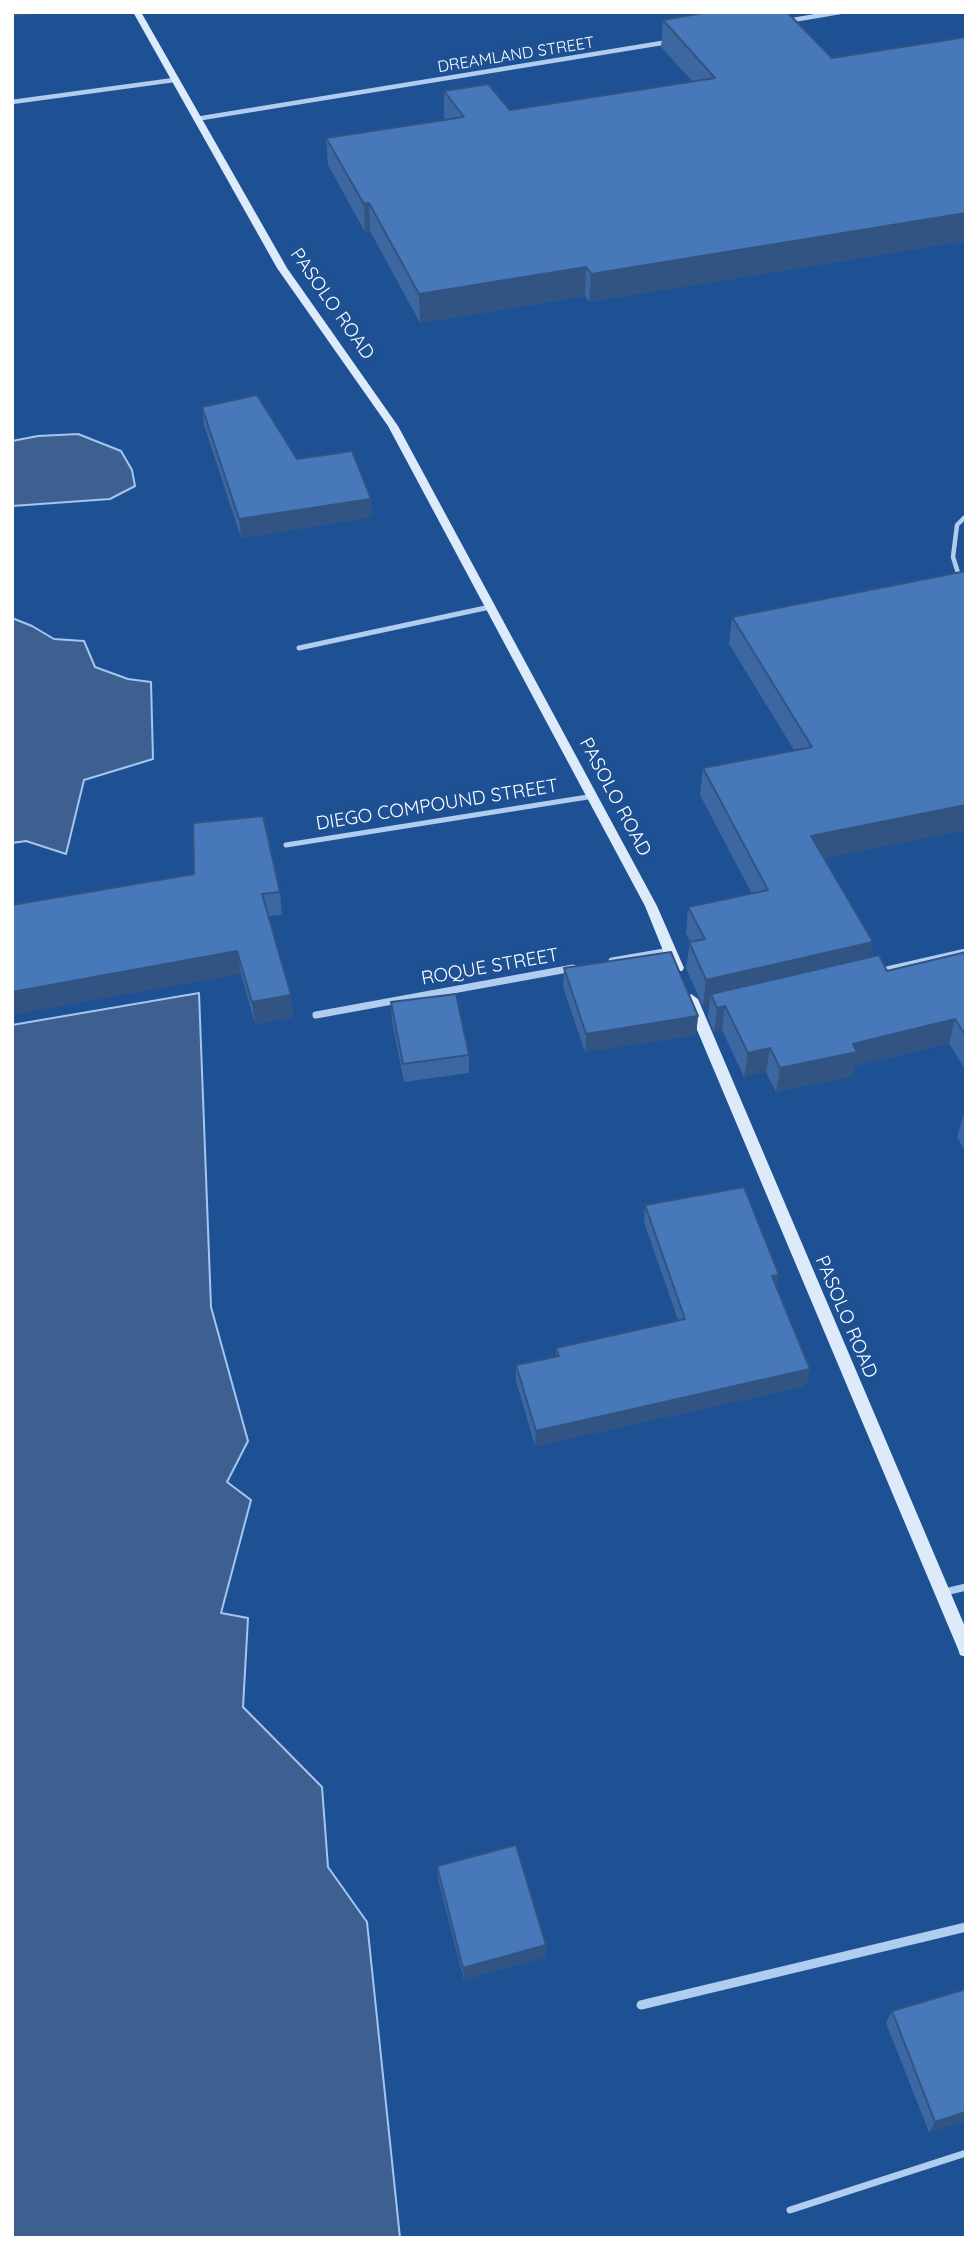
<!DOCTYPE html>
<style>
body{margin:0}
#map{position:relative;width:978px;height:2250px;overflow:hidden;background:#1e5094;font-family:Quicksand,sans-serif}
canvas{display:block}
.frame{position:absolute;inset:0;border:14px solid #fff;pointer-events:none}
</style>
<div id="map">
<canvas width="978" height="2250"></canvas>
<div class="frame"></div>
</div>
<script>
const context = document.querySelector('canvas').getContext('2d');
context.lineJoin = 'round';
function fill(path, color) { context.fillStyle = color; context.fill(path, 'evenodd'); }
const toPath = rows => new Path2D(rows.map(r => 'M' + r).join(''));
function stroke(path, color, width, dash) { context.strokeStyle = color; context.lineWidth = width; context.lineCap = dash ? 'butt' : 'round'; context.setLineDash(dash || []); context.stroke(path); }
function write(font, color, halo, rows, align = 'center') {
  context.font = font + ' Quicksand,sans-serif'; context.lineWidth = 7; context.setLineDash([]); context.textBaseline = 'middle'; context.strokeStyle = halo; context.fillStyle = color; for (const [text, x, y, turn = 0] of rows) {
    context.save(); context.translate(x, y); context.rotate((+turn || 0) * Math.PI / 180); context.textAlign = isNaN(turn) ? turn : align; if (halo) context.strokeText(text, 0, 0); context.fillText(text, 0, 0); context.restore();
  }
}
const water = toPath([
 [78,434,121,451,132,470,135,486,110,499,12,506,12,441,38,436,78,434],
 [12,618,32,626,54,639,84,641,95,667,128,679,151,682,153,759,84,780,66,854,26,841,12,843,12,618],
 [199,993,211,1307,248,1441,227,1482,251,1500,221,1613,248,1618,243,1707,322,1787,328,1867,367,1922,400,2238,12,2238,12,1025,199,993]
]);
const laneFar1 = toPath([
 [959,576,953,557,957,525,966,516]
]);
const lane = toPath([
 [945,1592,966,1587],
 [790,2210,966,2153]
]);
const streetFar3 = toPath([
 [787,21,840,12],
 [12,102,174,80],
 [196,119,668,42]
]);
const streetFar2 = toPath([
 [299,648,490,607],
 [286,845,594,796]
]);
const streetFar1 = toPath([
 [612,961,670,951],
 [878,972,966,952],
 [316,1015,573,968]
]);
const street = toPath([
 [641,2005,966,1927]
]);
const secondary = toPath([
 [133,12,141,12,287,268,398,426,657,906,684,968,682,971,672,971,670,968,645,906,388,426,277,268,133,12],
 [691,994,698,999,966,1629,966,1657,960,1655,958,1649,684,999,691,994]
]);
const wall = toPath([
 [663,20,832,58,966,37,966,241,589,302,585,296,420,323,370,231,365,232,328,165,326,138,445,120,444,118,444,91,510,110,692,81,661,47],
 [202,407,297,459,372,517,241,538,204,425],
 [966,571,825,859,870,957,887,971,966,952,966,1071,949,1043,854,1066,852,1076,776,1092,766,1072,744,1077,722,1030,714,1032,708,1018,709,1005,703,1006,686,968,690,942,686,933,688,907,752,894,700,795,703,768,794,750,729,644,732,617],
 [280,892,282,915,269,916,291,995,293,1017,255,1024,241,974,12,905],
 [564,968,698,1016,696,1035,585,1052,563,987],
 [391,1002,469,1055,469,1073,404,1082,392,1021],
 [966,1113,966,1153,957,1137,964,1114],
 [645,1205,777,1288,806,1386,535,1446,516,1381,516,1365,556,1357,556,1348,678,1320,644,1222],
 [437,1866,546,1945,545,1957,464,1980,438,1879],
 [966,1989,966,2120,929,2132,886,2023,892,2011]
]);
const shadedWall = toPath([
 [12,12,50,12,12,17],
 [369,203,370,231,365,232,364,204],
 [966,213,966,241,589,302,591,274],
 [586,267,585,296,420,323,419,294],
 [371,499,372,517,241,538,239,519],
 [966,805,966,830,807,862,811,836],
 [873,942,867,968,711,994,709,1005,703,1006,706,980],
 [237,951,241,974,12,1015,12,992],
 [291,995,293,1017,255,1024,252,1002],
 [725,1006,722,1030,714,1032,717,1008],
 [698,1016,696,1035,585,1052,586,1034],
 [955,1019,949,1043,854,1066,852,1076,776,1092,780,1068,853,1044],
 [770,1048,766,1072,744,1077,748,1053],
 [779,1275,776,1292,772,1276],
 [810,1369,806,1386,535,1446,536,1431],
 [546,1945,545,1957,464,1980,463,1968],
 [966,2112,966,2120,929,2132,935,2122]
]);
const building = toPath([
 [709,12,787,12,832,58,966,37,966,213,591,274,586,267,419,294,369,203,364,204,326,138,464,117,444,91,488,84,510,110,715,78,663,20,709,12],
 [257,395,297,459,352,451,371,499,239,519,202,407,257,395],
 [966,571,966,805,811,836,873,942,706,980,689,942,705,939,688,907,768,890,703,768,812,747,732,617,966,571],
 [263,816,280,892,262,894,291,995,252,1002,237,951,12,992,12,905,194,874,193,823,263,816],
 [671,952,698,1016,586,1034,564,968,671,952],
 [966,952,966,1036,955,1019,853,1044,857,1052,780,1068,770,1048,748,1053,725,1006,717,1008,711,994,879,955,887,971,966,952],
 [456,994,469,1055,403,1064,391,1002,456,994],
 [744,1187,779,1275,772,1276,810,1369,536,1431,516,1365,559,1356,556,1348,685,1319,645,1205,744,1187],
 [516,1845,546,1945,463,1968,437,1866,516,1845],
 [966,1989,966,2112,935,2122,892,2011,966,1989]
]);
const farStreetnames = [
 ["DREAMLAND STREET",516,55,-9]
];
const streetNames = [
 ["PASOLO ROAD",332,304,55],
 ["PASOLO ROAD",615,797,62],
 ["DIEGO COMPOUND STREET",437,805,-9],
 ["ROQUE STREET",490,967,-10],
 ["PASOLO ROAD",846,1317,67]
];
fill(water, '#3d6091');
stroke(water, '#a4c6f0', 2);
stroke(laneFar1, '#b0ccee', 4.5);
stroke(lane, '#b0ccee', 7);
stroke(streetFar3, '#b0ccee', 4.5);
stroke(streetFar2, '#b0ccee', 5);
stroke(streetFar1, '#b0ccee', 7);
stroke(street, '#b0ccee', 9);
fill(secondary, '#ddeafa');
fill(wall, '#3d67a0');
fill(shadedWall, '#325482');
fill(building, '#4778ba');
stroke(building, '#325482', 2);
write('16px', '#fff', '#1e5094', farStreetnames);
write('19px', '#fff', '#1e5094', streetNames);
</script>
